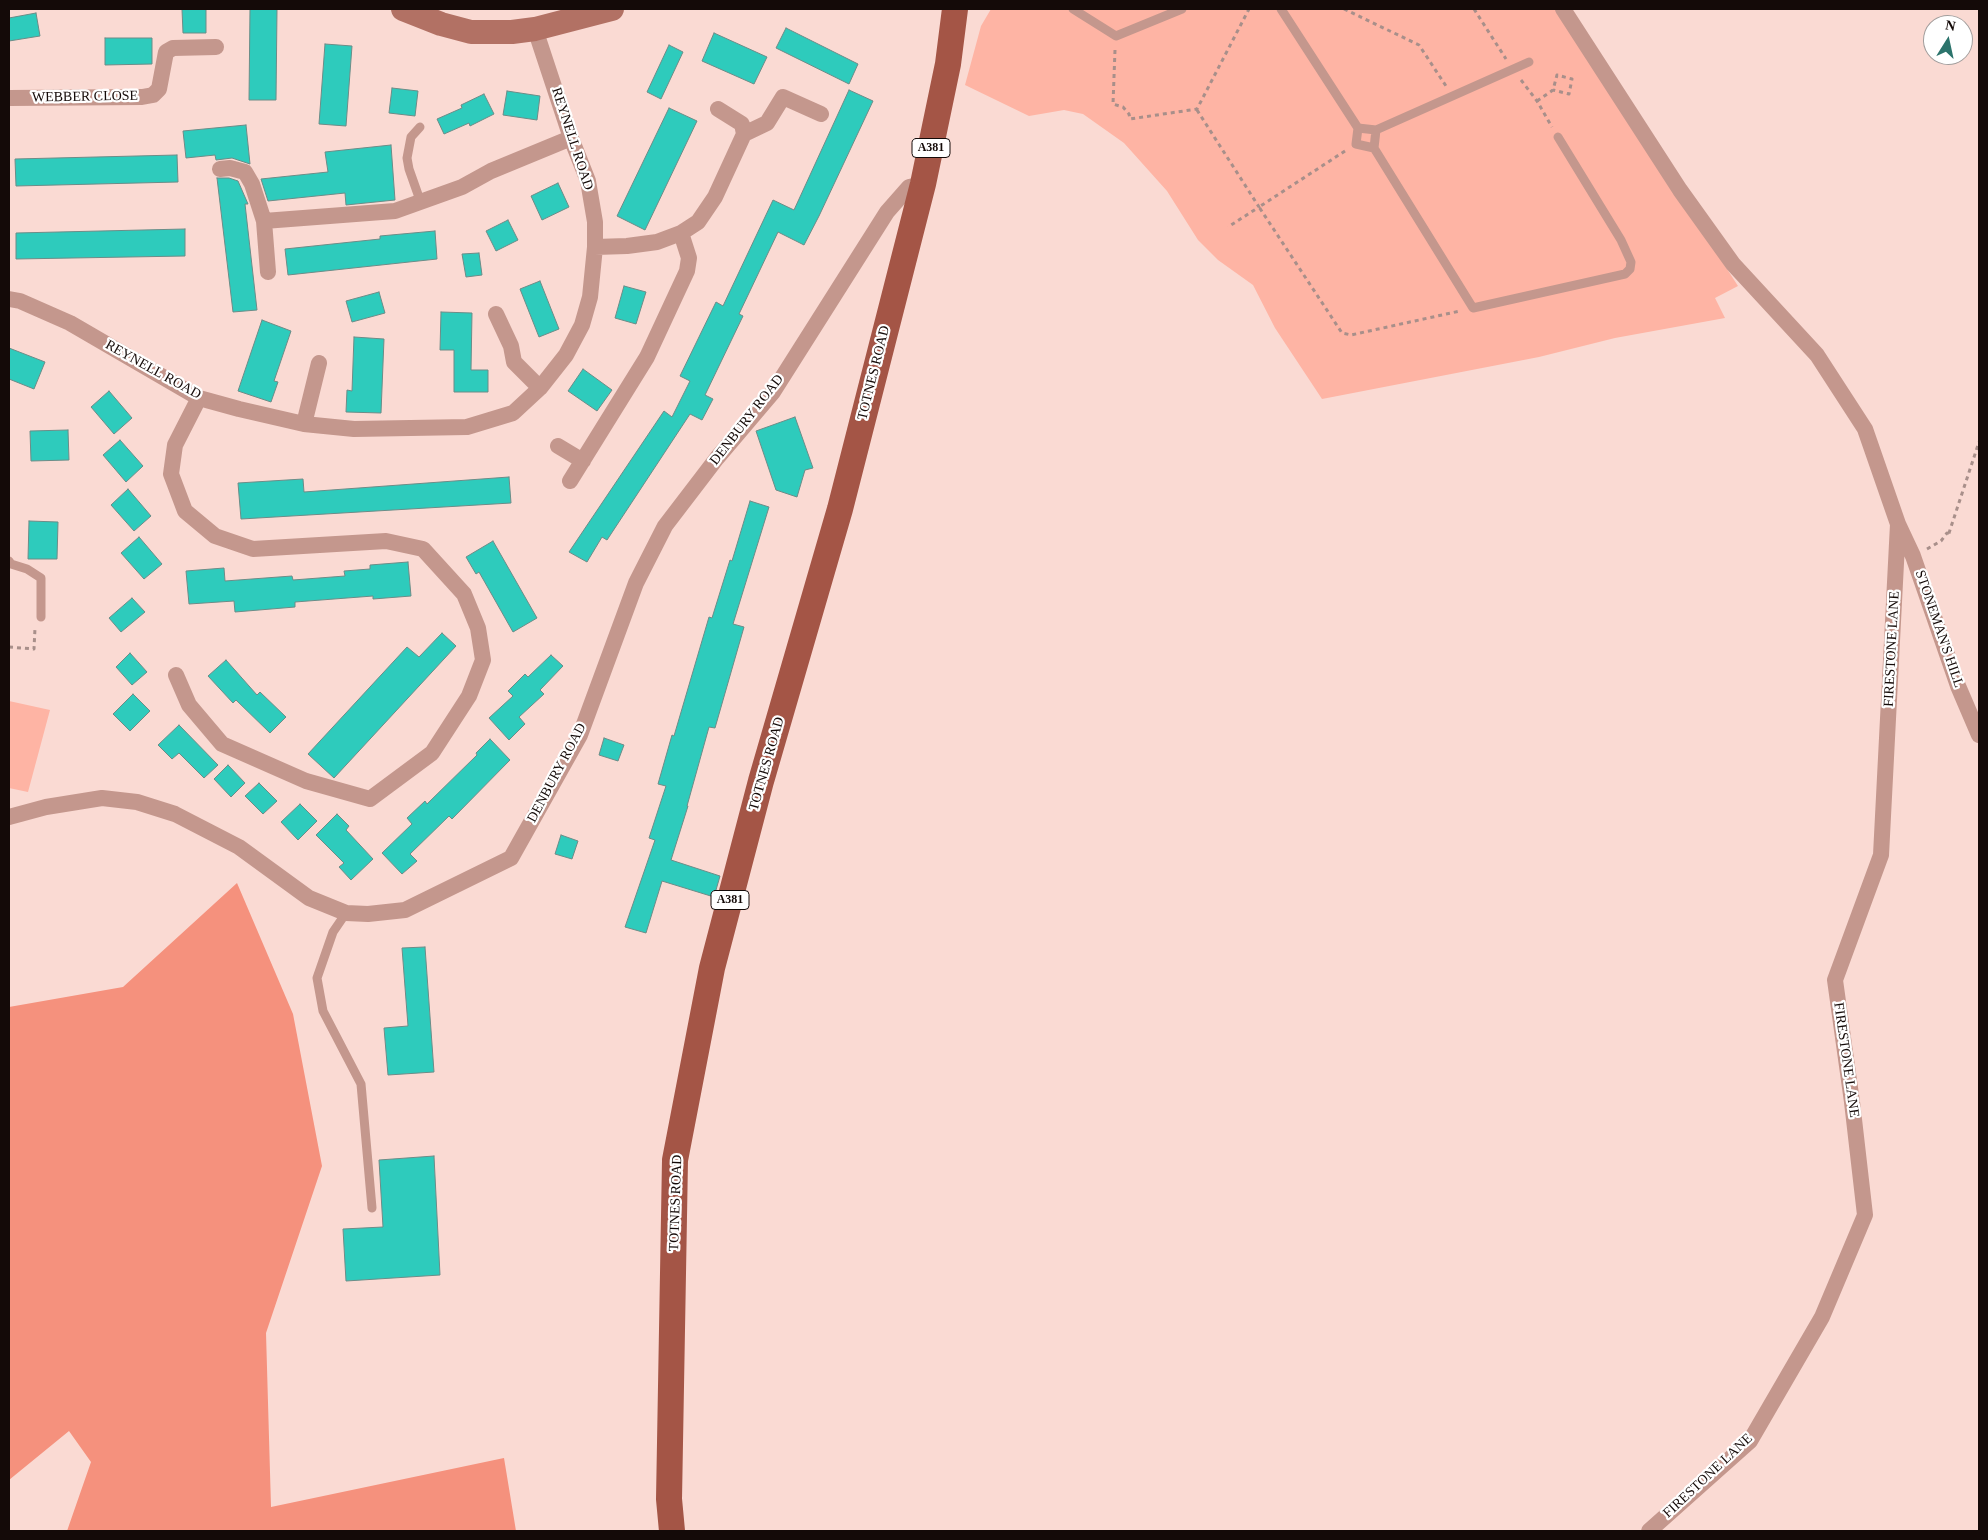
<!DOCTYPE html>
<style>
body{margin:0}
#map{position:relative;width:1988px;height:1540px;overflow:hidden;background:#fadad3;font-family:Georgia,serif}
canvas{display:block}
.frame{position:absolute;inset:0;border:10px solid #140a08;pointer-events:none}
.north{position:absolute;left:1923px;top:15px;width:50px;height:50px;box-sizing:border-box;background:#fff;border:1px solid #a19d9c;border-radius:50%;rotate:10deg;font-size:14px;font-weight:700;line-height:20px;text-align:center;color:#140a08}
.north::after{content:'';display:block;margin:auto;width:18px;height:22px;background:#2c746c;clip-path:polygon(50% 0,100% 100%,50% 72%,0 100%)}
</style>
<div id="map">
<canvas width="1988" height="1540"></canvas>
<div class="frame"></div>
<div class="north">N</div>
</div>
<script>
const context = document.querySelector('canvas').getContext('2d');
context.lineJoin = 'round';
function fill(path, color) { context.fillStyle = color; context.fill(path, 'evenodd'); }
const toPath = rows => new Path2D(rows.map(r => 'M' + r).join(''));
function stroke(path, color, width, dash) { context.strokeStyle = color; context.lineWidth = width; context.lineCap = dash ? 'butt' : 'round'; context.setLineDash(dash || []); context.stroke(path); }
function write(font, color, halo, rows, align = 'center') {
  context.font = font + ' Georgia,serif'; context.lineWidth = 4.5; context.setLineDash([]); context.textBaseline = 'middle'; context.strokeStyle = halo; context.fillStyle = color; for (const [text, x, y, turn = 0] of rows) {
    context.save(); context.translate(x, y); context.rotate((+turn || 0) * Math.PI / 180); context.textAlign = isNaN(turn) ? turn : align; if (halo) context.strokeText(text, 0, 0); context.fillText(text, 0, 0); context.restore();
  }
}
const green = toPath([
 [991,9,1559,9,1738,286,1715,298,1725,318,1615,338,1539,357,1322,399,1275,328,1253,285,1218,260,1198,240,1167,191,1124,143,1083,114,1064,110,1029,116,965,85,981,26],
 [9,701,50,710,28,792,9,788]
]);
const forest = toPath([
 [237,883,293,1014,322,1166,266,1333,271,1507,504,1458,516,1531,67,1531,91,1462,69,1431,9,1480,9,1007,123,987]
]);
const building = toPath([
 [182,9,206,9,206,33,183,33,182,9],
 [250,9,277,9,276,100,249,100,250,9],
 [36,13,40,36,9,41,9,18,36,13],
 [786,28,858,64,849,84,776,48,786,28],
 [714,33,767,57,754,84,702,61,714,33],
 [105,38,152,38,152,64,105,65,105,38],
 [325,44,352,46,346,126,319,124,325,44],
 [669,45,683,52,661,99,647,92,669,45],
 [392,88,418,91,415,116,389,113,392,88],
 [849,90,873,101,819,216,804,245,778,232,739,314,743,316,705,395,713,399,702,420,690,414,607,540,602,537,587,562,569,552,664,411,672,417,690,381,680,376,716,302,723,306,773,200,794,210,849,90],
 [507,91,540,96,537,120,503,115,507,91],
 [484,94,494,114,470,126,469,123,444,134,437,119,462,108,461,105,484,94],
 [669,108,697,121,645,230,617,216,669,108],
 [246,125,250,164,232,158,216,160,215,155,186,158,183,131,246,125],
 [391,145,395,200,346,205,345,193,268,201,261,179,328,172,325,152,391,145],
 [177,155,178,182,16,186,15,159,177,155],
 [217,178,229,178,238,181,248,204,245,204,257,310,233,312,217,178],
 [558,183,569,207,542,220,531,196,558,183],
 [508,220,518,240,496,251,486,231,508,220],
 [185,229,185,256,16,259,16,233,185,229],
 [435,231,437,259,288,275,285,249,380,239,380,236,435,231],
 [479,253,482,275,466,277,462,254,479,253],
 [540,281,559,329,539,337,520,289,540,281],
 [624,286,646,292,636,324,615,318,624,286],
 [379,292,385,313,352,322,346,301,379,292],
 [441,312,472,313,471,370,488,370,488,392,454,392,454,350,440,350,441,312],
 [262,320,291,331,274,381,278,382,271,402,238,391,262,320],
 [354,337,384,339,381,413,346,412,347,390,352,391,354,337],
 [9,348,45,362,34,389,9,379,9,348],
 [583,369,612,390,597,411,568,391,583,369],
 [109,391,132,418,114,434,91,407,109,391],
 [795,417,813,468,805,470,797,497,776,490,756,431,795,417],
 [68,430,69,460,31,461,30,431,68,430],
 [120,440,143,466,126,482,103,455,120,440],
 [509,477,511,503,241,519,238,483,303,479,304,492,509,477],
 [128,489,151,516,134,531,111,505,128,489],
 [750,501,769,507,733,624,744,627,715,728,709,727,687,806,688,806,671,860,720,876,714,897,662,881,646,933,625,927,655,840,649,838,666,786,658,784,672,735,674,736,709,617,712,618,730,560,732,561,750,501],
 [29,521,58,522,57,559,28,559,29,521],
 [139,537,162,564,144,579,121,553,139,537],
 [493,541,537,618,513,632,479,572,476,574,466,557,493,541],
 [408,562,411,596,373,599,373,596,295,602,295,607,235,612,234,601,189,604,186,571,224,568,225,581,292,576,293,580,345,576,344,571,370,569,370,565,408,562],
 [132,598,145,612,121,632,109,618,132,598],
 [442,633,456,646,334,778,308,754,407,647,419,657,442,633],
 [130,653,147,672,132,685,116,667,130,653],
 [551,655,563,666,540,690,544,694,519,717,525,724,509,740,489,718,513,696,508,691,525,674,528,677,551,655],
 [226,660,257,695,260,692,286,717,270,733,236,700,233,703,208,676,226,660],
 [133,694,150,711,130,731,113,714,133,694],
 [179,725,218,765,204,778,179,753,172,759,158,745,179,725],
 [604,738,624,745,618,761,599,755,604,738],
 [490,739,510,760,452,819,449,816,410,854,417,861,402,874,382,853,412,824,407,818,425,801,427,804,477,755,476,753,490,739],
 [228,765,245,783,231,797,214,779,228,765],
 [259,783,277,801,263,814,245,796,259,783],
 [300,804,317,821,298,840,281,822,300,804],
 [337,814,349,826,346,830,373,859,351,880,339,867,344,863,316,835,337,814],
 [561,835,578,841,572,859,555,854,561,835],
 [425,947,434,1072,388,1075,384,1028,408,1026,402,948,425,947],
 [434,1156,440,1275,346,1281,343,1229,383,1227,379,1160,434,1156]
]);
const path = toPath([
 [1344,9,1419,45,1446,86],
 [1474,9,1506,59],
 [1115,50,1113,104,1123,107,1129,114,1130,119,1197,109,1249,9],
 [1521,80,1537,101,1552,127],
 [1537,101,1553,90,1557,75,1572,79,1569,94,1553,90],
 [1197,110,1259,207,1228,227],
 [1345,151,1259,207,1342,333,1351,335,1460,311],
 [1927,549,1941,541,1947,533,1948,536,1979,442],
 [9,647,34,649,35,628]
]);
const lane = toPath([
 [1073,9,1116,36,1182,9],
 [1281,9,1358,128,1356,144,1374,148,1376,130,1358,128],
 [420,127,411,137,407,158,409,169,421,203],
 [1376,130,1529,62],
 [1374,148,1473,308,1625,274,1630,269,1631,262,1621,240,1558,137],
 [9,561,11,564,27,569,41,578,41,617],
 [346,913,333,932,317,978,323,1011,361,1084,372,1208]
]);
const street = toPath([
 [1563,9,1680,190,1733,264,1817,355,1865,429,1898,524,1913,556,1958,686,1979,735],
 [9,98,142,97,153,95,159,89,166,52,173,48,216,47],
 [718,109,742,124,744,134],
 [220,169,230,168,245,172,252,184,264,221],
 [681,233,698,222,715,197,744,134,767,123,783,97,821,114],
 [268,272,264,221,395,211,462,187,491,171,571,138],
 [9,299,20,301,70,323,199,398,239,409,304,424,354,429,467,427,513,413,540,388,566,355,582,325,590,297,595,247,595,222,588,181,571,138,535,29],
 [496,314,511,346,514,362,540,388],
 [304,424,319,363],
 [558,446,583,461],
 [570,481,647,357,687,271,689,258,681,233,657,242,627,246,595,247],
 [176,675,189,705,222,744,306,781,370,799,432,753,469,696,483,660,478,628,464,594,423,549,386,541,253,549,215,536,185,511,171,474,175,445,199,398],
 [9,817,46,807,102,798,137,802,175,814,239,847,309,898,346,913,368,914,405,910,511,858,580,735,636,583,665,526,717,458,773,392,887,212,909,187,923,184],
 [1649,1531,1750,1441,1822,1317,1865,1215,1852,1102,1835,980,1881,855,1898,524]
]);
const secondary = toPath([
 [403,9,441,24,471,32,512,32,535,29,612,9]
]);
const primary = toPath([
 [672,1531,669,1499,675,1160,712,968,761,781,840,509,923,184,948,64,955,9]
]);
const shields = [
 [931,148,38],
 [730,900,38]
];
const shieldNames = [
 ["A381",931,148],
 ["A381",730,900]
];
const streetNames = [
 ["WEBBER CLOSE",85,97,-1],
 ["REYNELL ROAD",572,139,72],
 ["REYNELL ROAD",153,370,29],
 ["TOTNES ROAD",874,373,-76],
 ["DENBURY ROAD",747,420,-52],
 ["STONEMAN'S HILL",1939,629,71],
 ["FIRESTONE LANE",1892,649,-87],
 ["TOTNES ROAD",767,764,-74],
 ["DENBURY ROAD",557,773,-62],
 ["FIRESTONE LANE",1846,1060,82],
 ["TOTNES ROAD",676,1203,-88],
 ["FIRESTONE LANE",1708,1476,-43]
];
fill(green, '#feb4a4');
fill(forest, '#f5917d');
fill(building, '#2ecbbc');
stroke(building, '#6b8c87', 1);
stroke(path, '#a88f8a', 3, [4, 4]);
stroke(lane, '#c4978d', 9);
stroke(street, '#c4978d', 16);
stroke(secondary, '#b27164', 24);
stroke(primary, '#a45546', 26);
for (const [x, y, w] of shields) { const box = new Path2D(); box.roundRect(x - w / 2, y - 9.5, w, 19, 4); context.fillStyle = '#fff'; context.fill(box); stroke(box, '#140a08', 1); }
write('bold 12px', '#140a08', null, shieldNames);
write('14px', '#140a08', '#fff', streetNames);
</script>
